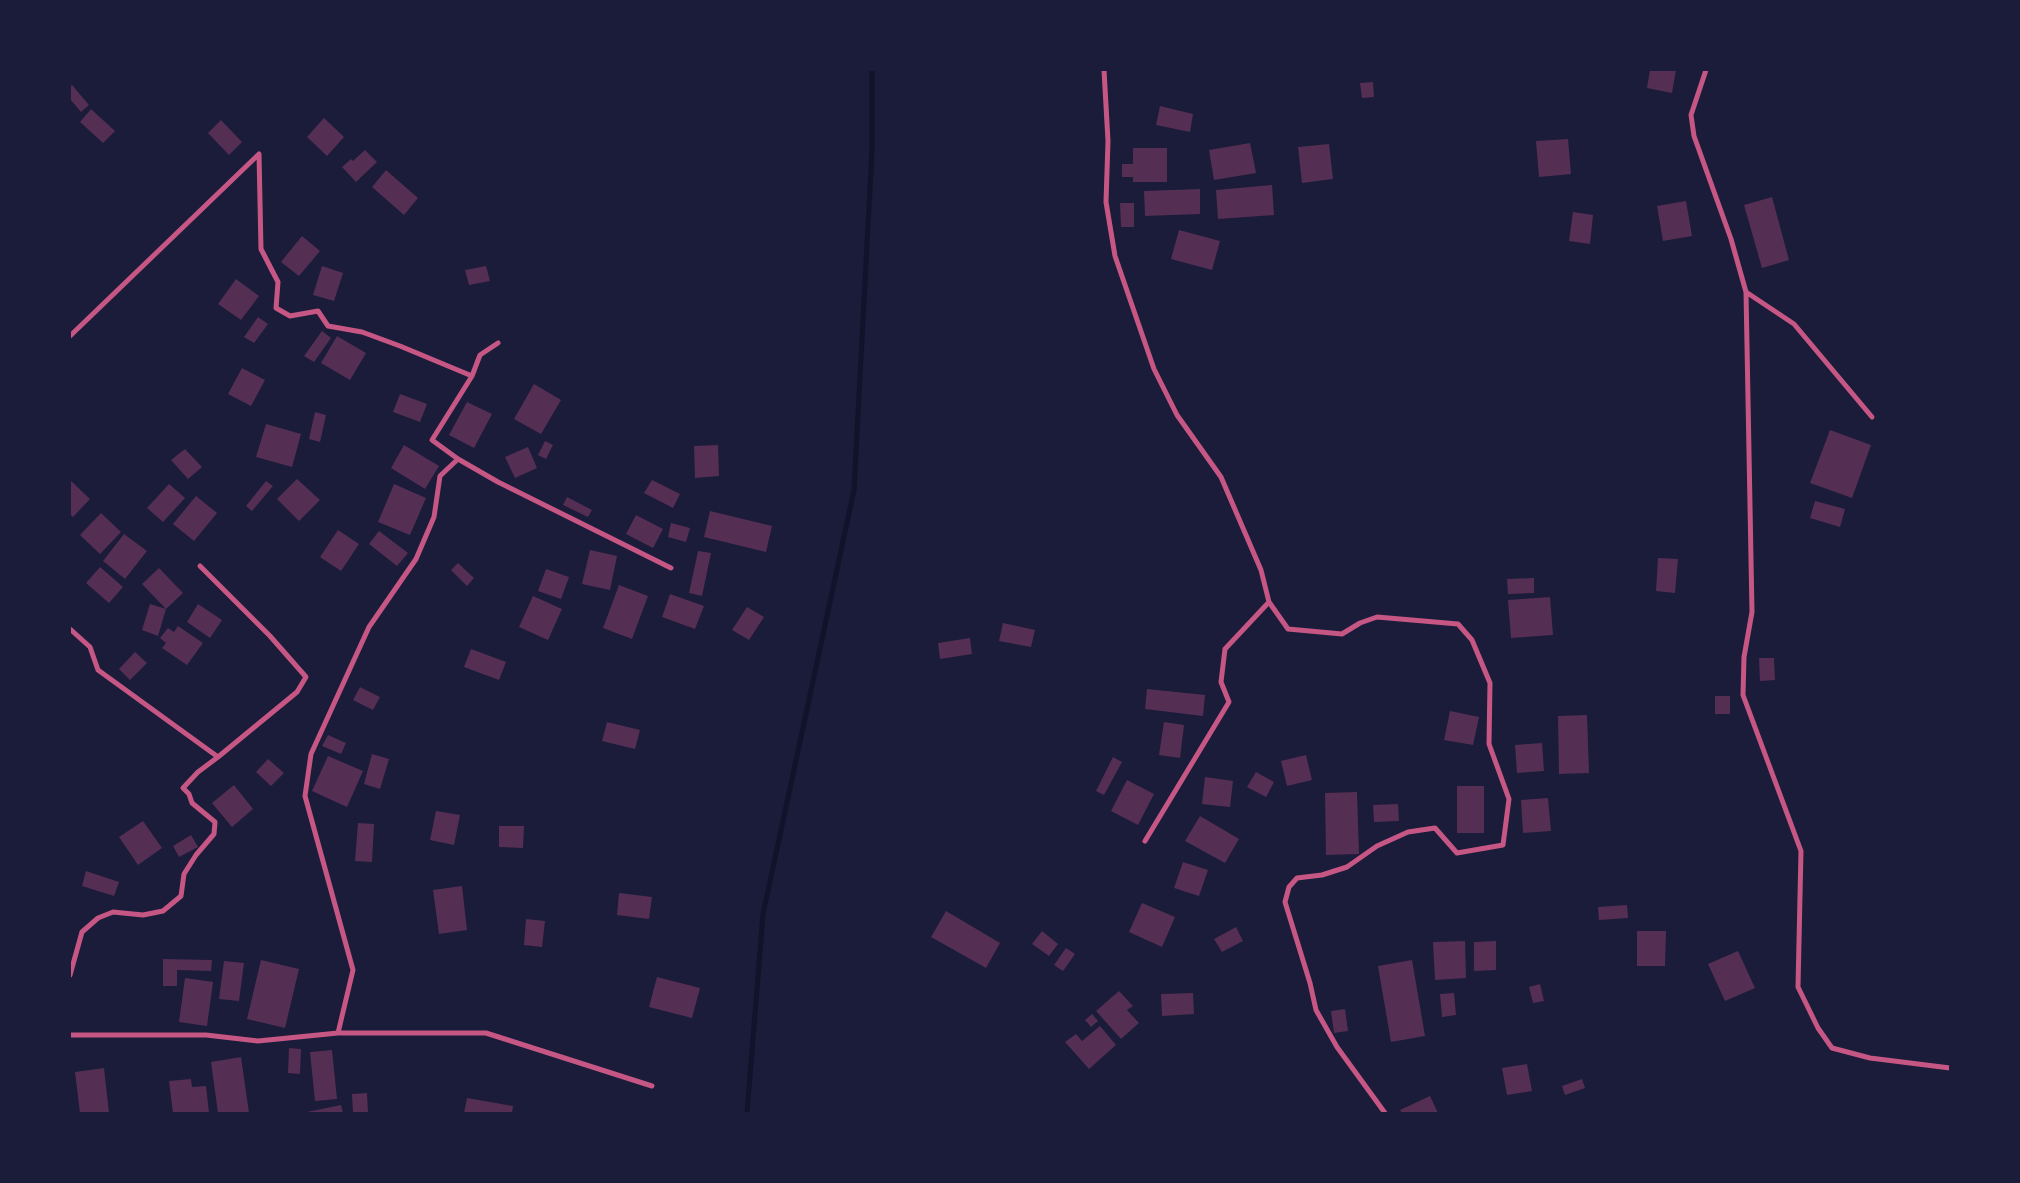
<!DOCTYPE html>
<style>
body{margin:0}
#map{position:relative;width:2020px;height:1183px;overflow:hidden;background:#1b1b3a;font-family:Lora,serif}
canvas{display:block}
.frame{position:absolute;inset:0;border:71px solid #1b1b3a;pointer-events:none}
</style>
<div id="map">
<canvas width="2020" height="1183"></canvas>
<div class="frame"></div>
</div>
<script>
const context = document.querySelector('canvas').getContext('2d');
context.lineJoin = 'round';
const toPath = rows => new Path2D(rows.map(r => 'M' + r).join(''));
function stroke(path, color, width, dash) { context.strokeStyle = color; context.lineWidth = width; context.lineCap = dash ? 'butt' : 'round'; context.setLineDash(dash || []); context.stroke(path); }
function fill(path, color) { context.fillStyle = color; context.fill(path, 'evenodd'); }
const stream = toPath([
 [747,1113,763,914,854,490,872,150,872,70]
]);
const building = toPath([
 [1650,70,1676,70,1672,93,1647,88],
 [1373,82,1374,97,1362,98,1360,83],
 [72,85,89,105,81,112,70,99,70,87],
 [1160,106,1193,114,1190,132,1156,125],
 [91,109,115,131,103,143,80,122],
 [324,118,344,137,327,156,307,137],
 [221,120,242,142,229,155,208,133],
 [1568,139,1571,174,1539,177,1536,141],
 [1250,143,1256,173,1214,180,1209,150],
 [1329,144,1333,179,1302,183,1298,147],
 [1133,148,1167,148,1167,182,1133,182,1133,177,1122,177,1122,164,1133,164],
 [365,150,377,162,356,182,342,167,351,159,353,161],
 [386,170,418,198,404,215,372,187],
 [1272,185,1274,215,1218,219,1216,190],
 [1200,189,1200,214,1145,216,1144,191],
 [1772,197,1789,260,1762,268,1744,205],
 [1686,201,1692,236,1663,241,1657,206],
 [1120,203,1134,203,1134,227,1121,227],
 [1573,212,1593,215,1590,244,1569,241],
 [1179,230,1220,241,1212,270,1171,259],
 [302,236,320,251,299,276,281,262],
 [322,266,343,273,334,301,313,295],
 [486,266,490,281,469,285,465,270],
 [236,279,259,296,241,320,218,304],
 [258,317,268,324,254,343,244,337],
 [322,331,331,338,314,362,304,356],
 [337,336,366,353,350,380,321,363],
 [242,368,265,380,251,406,228,394],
 [534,384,561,400,541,434,514,419],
 [400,394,427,404,420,422,393,412],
 [467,402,492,414,474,448,449,435],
 [315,412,326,415,320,442,309,439],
 [266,424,301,434,292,467,256,457],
 [1830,430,1871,445,1852,498,1810,483],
 [545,441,553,445,546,459,538,455],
 [404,445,439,466,425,489,391,468],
 [718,445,719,476,695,478,694,446],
 [528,447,537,468,515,478,505,457],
 [185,449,202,467,188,479,171,460],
 [297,479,320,500,299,521,277,499],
 [70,480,90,499,73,517,70,514],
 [652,480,680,494,673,508,644,493],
 [266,481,273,486,252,511,246,506],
 [169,484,185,498,163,522,147,508],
 [394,484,426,498,410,535,378,522],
 [196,496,217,513,194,541,173,524],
 [567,497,592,510,588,517,563,505],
 [1815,501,1845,509,1840,527,1810,518],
 [710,511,772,526,766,552,704,537],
 [101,513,121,532,100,554,80,535],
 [636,515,663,529,653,548,626,534],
 [671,523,690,528,686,542,668,537],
 [338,530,359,544,341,571,320,557],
 [379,531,408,553,397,566,369,544],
 [124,534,147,551,125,579,103,561],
 [590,550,617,556,610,590,582,584],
 [698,551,711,553,702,596,689,593],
 [1658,558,1678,559,1675,593,1656,591],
 [458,563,474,578,467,586,451,570],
 [100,567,123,587,109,603,86,583],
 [159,568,183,593,166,609,158,636,142,630,150,604,166,609,142,584],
 [546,569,569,577,561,599,538,591],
 [1534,578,1534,593,1508,594,1507,579],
 [619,585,648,596,632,639,603,628],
 [670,594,704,606,695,629,662,617],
 [533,596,562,609,548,640,519,627],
 [1550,597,1553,635,1511,638,1508,600],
 [198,604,222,620,210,638,187,622],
 [747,607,764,617,749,640,732,630],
 [1003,623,1035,630,1031,647,999,641],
 [178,626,203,643,187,665,162,648,166,643,160,638,168,628,174,632],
 [970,638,972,654,940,659,938,643],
 [471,649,506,662,499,680,464,667],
 [135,652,147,663,130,680,119,669],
 [1759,658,1774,658,1775,680,1760,681],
 [360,687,380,697,373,710,353,700],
 [1147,689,1205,695,1203,716,1145,709],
 [1715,696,1730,696,1730,714,1715,714],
 [1450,711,1479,717,1473,745,1444,740],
 [1587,715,1589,773,1559,774,1558,716],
 [607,722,640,730,635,749,602,741],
 [1164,722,1184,725,1180,758,1159,755],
 [328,735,346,743,341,754,322,746],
 [1542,743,1544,771,1517,773,1515,745],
 [372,754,389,759,380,789,364,784],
 [1306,755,1312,780,1287,786,1281,761],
 [328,756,363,771,347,807,312,791],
 [1113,757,1122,762,1104,795,1096,791],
 [268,759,284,773,271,786,256,772],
 [1256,772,1274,782,1266,797,1247,787],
 [1205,777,1233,781,1230,807,1202,804],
 [1127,780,1154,794,1138,825,1111,811],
 [234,785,253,809,232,827,212,803],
 [1457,786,1484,786,1484,833,1457,833],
 [1357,792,1359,854,1326,855,1325,793],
 [1548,798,1551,831,1523,833,1521,800],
 [1398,804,1399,821,1374,822,1373,805],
 [436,811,460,815,454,845,430,840],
 [1200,816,1239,839,1225,863,1185,841],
 [143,821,162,848,138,865,119,837],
 [358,823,374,824,372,862,355,861],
 [499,826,524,826,523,848,499,847],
 [191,835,198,847,179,857,173,846],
 [1183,862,1208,870,1199,896,1174,888],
 [86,871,119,882,114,896,82,886],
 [462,886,467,930,439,934,433,890],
 [619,893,652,897,649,919,617,915],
 [1142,903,1175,917,1162,947,1129,932],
 [1627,905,1628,918,1599,920,1598,907],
 [946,911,1000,943,986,968,931,937],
 [526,919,545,921,542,947,524,945],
 [1236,927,1243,941,1222,952,1214,939],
 [1042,931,1058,944,1049,956,1032,944],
 [1637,931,1666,931,1665,966,1637,966],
 [1465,941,1466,978,1435,980,1433,942],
 [1496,941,1496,970,1474,971,1474,942],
 [1066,948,1075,954,1063,971,1054,965],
 [1738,951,1755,988,1725,1001,1708,964],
 [163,959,212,960,211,971,177,970,177,986,163,986],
 [261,960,299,969,285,1028,247,1019],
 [1412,960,1425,1036,1391,1042,1378,966],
 [224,961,244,963,239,1001,219,999],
 [657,977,700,988,692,1018,649,1007],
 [185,978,213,982,207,1026,179,1022],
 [1540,984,1544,1001,1533,1003,1529,987],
 [1119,991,1133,1006,1127,1010,1139,1023,1121,1039,1096,1011],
 [1193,993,1194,1014,1162,1016,1161,994],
 [1454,993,1456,1015,1442,1017,1440,994],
 [1345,1009,1348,1031,1334,1033,1331,1011],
 [1092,1014,1098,1021,1091,1027,1085,1020],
 [1100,1026,1116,1045,1089,1069,1065,1042,1076,1034,1082,1041],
 [289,1048,301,1049,300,1074,288,1073],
 [332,1050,337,1099,315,1101,310,1052],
 [241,1057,249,1113,218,1113,211,1062],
 [1527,1064,1532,1091,1507,1095,1502,1068],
 [104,1068,109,1113,80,1113,75,1072],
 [191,1079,192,1087,206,1086,209,1113,173,1113,169,1081],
 [1582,1079,1585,1088,1565,1095,1562,1086],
 [367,1093,368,1113,353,1113,352,1094],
 [1430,1096,1438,1113,1402,1113,1400,1110],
 [467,1098,513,1106,512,1113,464,1113],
 [341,1105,343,1113,307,1113,307,1112]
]);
const minor = toPath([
 [1104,70,1108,141,1106,202,1115,256,1154,369,1177,415,1221,477,1261,570,1269,602,1288,629,1342,634,1360,623,1377,617,1458,624,1472,640,1490,683,1489,744,1509,799,1503,845,1457,853,1435,828,1408,832,1377,846,1347,867,1322,875,1297,878,1289,887,1285,902,1310,983,1316,1010,1337,1047,1385,1113],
 [1706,70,1691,115,1694,136,1731,239,1746,292,1752,612,1744,657,1743,695,1801,851,1798,987,1818,1028,1832,1048,1870,1058,1950,1068],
 [1746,292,1794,324,1872,417],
 [70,336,259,154,261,249,278,282,276,308,290,316,318,311,328,326,362,332,400,346,472,376,480,355,498,343],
 [472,376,432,440,458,459,498,482,671,568],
 [458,459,440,476,434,517,416,559,369,627,311,754,305,796,353,970,338,1033,486,1033,652,1086],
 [200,566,270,636,306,677,297,692,218,757],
 [70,629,90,647,98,670,218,757,198,772,183,788,189,794,192,803,215,822,214,834,196,855,184,874,181,896,163,911,143,915,113,912,98,918,82,932,70,975],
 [1145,841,1229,702,1221,682,1225,649,1269,602],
 [70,1035,206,1035,258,1041,338,1033]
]);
stroke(stream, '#12122b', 5);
fill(building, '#542f53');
stroke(minor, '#c65784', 5);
</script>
